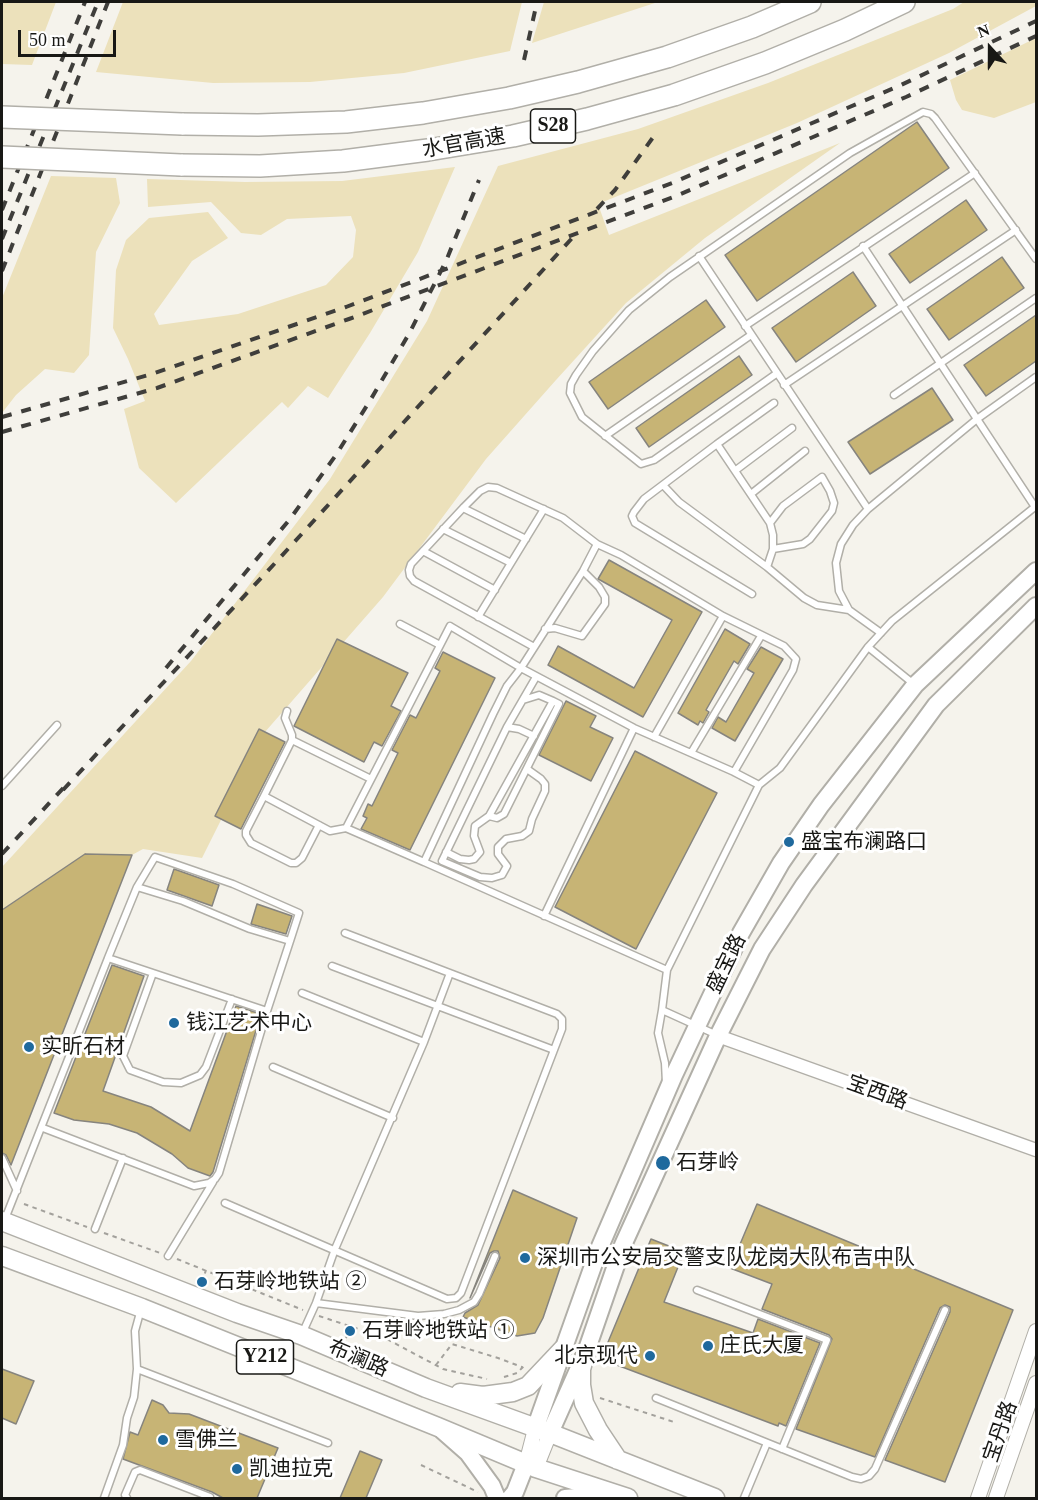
<!DOCTYPE html>
<meta charset="utf-8">
<style>
body{margin:0}
#map{position:relative;width:1038px;height:1500px;overflow:hidden;background:#f5f3ec;font-family:"Times New Roman",serif}
canvas{display:block}
.frame{position:absolute;inset:0;border:3px solid #181815;pointer-events:none}
.north{position:absolute;left:960px;top:18px;width:60px;height:60px;-webkit-text-stroke:4px #fff;paint-order:stroke;rotate:339deg;font-size:16px;font-weight:700;line-height:24px;text-align:center;color:#181815}
.north::after{content:'';display:block;margin:auto;width:21px;height:27px;background:#181815;clip-path:polygon(50% 0,100% 100%,50% 72%,0 100%)}
.scale{position:absolute;left:18px;top:30px;width:98px;height:27px;box-sizing:border-box;border:3px solid #181815;border-top:0;padding-left:8px;font-size:18px;line-height:21px;white-space:nowrap;color:#181815;-webkit-text-stroke:4px #fff;paint-order:stroke}
</style>
<div id="map">
<canvas width="1038" height="1500"></canvas>
<div class="frame"></div>
<div class="north">N</div>
<div class="scale">50 m</div>
</div>
<script>
const context = document.querySelector('canvas').getContext('2d');
context.lineJoin = 'round';
function fill(path, color) { context.fillStyle = color; context.fill(path, 'evenodd'); }
const toPath = rows => new Path2D(rows.map(r => 'M' + r).join(''));
function stroke(path, color, width, dash) { context.strokeStyle = color; context.lineWidth = width; context.lineCap = dash ? 'butt' : 'round'; context.setLineDash(dash || []); context.stroke(path); }
function write(font, color, halo, rows, align = 'center') {
  context.font = font + ' "Times New Roman","Noto Sans SC",serif'; context.lineWidth = 6; context.setLineDash([]); context.textBaseline = 'middle'; context.strokeStyle = halo; context.fillStyle = color; for (const [text, x, y, turn = 0] of rows) {
    context.save(); context.translate(x, y); context.rotate((+turn || 0) * Math.PI / 180); context.textAlign = isNaN(turn) ? turn : align; if (halo) context.strokeText(text, 0, 0); context.fillText(text, 0, 0); context.restore();
  }
}
const green = toPath([
 [2,2,56,2,32,65,2,64],
 [123,2,522,2,510,51,404,73,310,82,213,83,96,72],
 [544,2,658,2,532,43],
 [964,2,1036,2,1036,6,949,53,797,123,598,204,609,235,840,143,705,238,626,303,556,380,486,459,383,597,265,732,202,858,143,849,132,855,85,854,2,910,2,867,191,661,330,479,427,321,498,166,638,129,768,83,953,9],
 [1036,38,1036,102,994,118,962,110,956,100,950,80],
 [455,167,418,252,370,333,328,398,308,386,288,408,282,402,176,503,139,468,124,409,145,401,128,359,113,328,116,270,126,240,149,218,208,212,228,238,192,261,154,314,159,325,238,314,326,285,353,257,356,230,351,216,287,219,261,235,241,233,211,202,148,207,147,179,245,182,342,181],
 [51,176,116,178,120,203,96,252,89,355,74,373,45,369,16,395,2,413,2,298]
]);
const building = toPath([
 [917,122,949,168,757,301,725,255,917,122],
 [966,200,987,230,910,283,889,254,966,200],
 [1002,257,1024,288,949,340,927,309,1002,257],
 [853,272,876,306,796,362,772,328,853,272],
 [706,300,725,327,608,409,589,382,706,300],
 [1036,315,1036,361,986,396,964,365,1036,315],
 [739,356,752,375,649,447,636,428,739,356],
 [932,388,953,420,870,474,848,442,932,388],
 [609,560,702,612,643,717,548,665,558,646,634,688,672,620,600,580,598,579,609,560],
 [725,629,750,644,738,664,734,661,706,710,709,712,703,723,700,721,698,725,678,713,725,629],
 [337,639,408,673,391,706,401,711,382,746,374,742,364,762,294,726,337,639],
 [761,647,783,659,735,741,712,728,718,717,726,722,754,673,747,669,761,647],
 [443,652,495,678,410,850,361,829,367,818,363,816,368,804,372,806,398,753,392,750,410,715,416,718,440,671,435,668,443,652],
 [566,701,596,716,590,727,613,738,591,781,539,755,566,701],
 [259,729,285,742,241,829,215,816,259,729],
 [635,751,717,793,636,949,555,907,635,751],
 [85,854,132,855,11,1165,6,1155,2,1153,2,910,85,854],
 [174,869,219,885,212,906,167,890,174,869],
 [257,904,292,916,286,934,251,924,257,904],
 [112,965,144,976,103,1091,151,1107,190,1131,236,1006,261,1014,213,1172,210,1176,188,1168,172,1154,137,1133,109,1124,74,1120,54,1113,112,965],
 [513,1190,577,1218,543,1318,535,1333,517,1336,463,1317,465,1313,478,1305,500,1258,498,1251,494,1251,490,1253,470,1298,513,1190],
 [757,1204,1013,1310,945,1482,885,1460,950,1312,950,1307,945,1305,940,1308,875,1457,796,1429,832,1339,829,1335,762,1309,772,1284,730,1268,757,1204],
 [651,1239,684,1252,664,1302,753,1333,758,1319,820,1343,786,1426,779,1423,778,1426,601,1359,651,1239],
 [2,1369,34,1381,16,1424,2,1418,2,1369],
 [152,1400,163,1405,169,1413,189,1414,278,1448,257,1498,223,1498,212,1492,123,1459,130,1432,138,1435,152,1400],
 [360,1451,382,1460,366,1498,340,1498,360,1451]
]);
const path = toPath([
 [24,1204,87,1227],
 [104,1233,160,1253],
 [177,1259,303,1310],
 [202,1282,206,1270],
 [319,1316,383,1337,443,1369,487,1379],
 [346,1338,351,1327],
 [436,1365,452,1344,498,1358,522,1367],
 [504,1377,517,1373,525,1365],
 [600,1398,674,1422],
 [421,1465,478,1492]
]);
const service = toPath([
 [863,246,1035,507],
 [699,256,868,509],
 [745,326,975,173],
 [776,374,654,460,641,464,582,417,570,393,571,384,576,375,593,351,629,310,670,277,850,153,923,112,931,114,935,118,1036,259],
 [784,385,1016,230],
 [894,395,1036,298],
 [605,436,751,335],
 [717,444,774,403],
 [736,470,792,428],
 [663,485,679,502,767,567,804,598,817,605,849,610],
 [751,494,805,451],
 [463,508,526,539],
 [770,523,783,506,822,477,830,491,834,503,832,511,810,539,803,544,773,549],
 [443,529,511,563],
 [423,551,495,590],
 [752,594,635,523,632,516,634,512,644,499,717,444,770,523,773,535,773,549,767,567],
 [478,617,544,509],
 [400,624,440,645],
 [545,629,555,628,582,636,605,604,605,597,599,587,583,571],
 [881,633,849,610,839,591,836,563,841,544,853,525,868,509,977,419,1036,377],
 [534,647,414,581,410,576,409,570,411,564,463,508,480,491,488,487,497,488,563,518,597,544],
 [868,647,915,685],
 [287,711,285,718,292,735,292,740,264,796,330,831,346,828],
 [507,727,519,729,534,736],
 [654,737,723,616],
 [292,740,371,779],
 [691,753,761,636],
 [527,769,541,779,545,784,545,791,532,819,529,831,522,836,506,839,498,847,498,854,507,866,502,875,492,878,480,877,442,861,507,727,536,677],
 [2,786,57,725],
 [264,796,246,831,246,835,251,843,291,863,296,863,302,858,319,825],
 [489,816,497,818,504,814,559,704,553,701],
 [446,852,460,859,469,860,474,859,480,852,474,836,475,826,489,816,553,701,539,695,523,700],
 [424,862,346,828,450,626,521,668,583,571,597,544,621,555,723,616,784,646,796,659,793,670,734,772],
 [137,887,155,857,233,884,299,913,290,941],
 [544,916,634,728],
 [108,958,137,887,183,901,250,929,290,941,267,1011],
 [332,966,554,1050],
 [667,970,424,862,493,714,507,686,521,668,634,728,734,772,759,785],
 [153,973,123,1056,130,1070,163,1082,181,1083,200,1075,206,1067,232,999],
 [302,993,424,1042],
 [662,1010,658,1033,665,1063,666,1083],
 [717,1035,662,1010,667,970,759,785,780,768,868,647,892,621,1036,506],
 [273,1067,393,1118],
 [2,1158,17,1191],
 [225,1203,447,1299,456,1298,461,1293,562,1029,562,1019,557,1014,345,933],
 [5,1219,108,958,267,1011,219,1173,215,1179,209,1183,194,1186,43,1128],
 [95,1229,123,1158],
 [168,1256,213,1182],
 [697,1290,827,1340,782,1449],
 [316,1303,418,1316,444,1314,459,1310,474,1302,479,1294,495,1256],
 [141,1309,135,1331,137,1369,328,1443],
 [302,1334,316,1303,335,1249,424,1042,450,973],
 [656,1398,852,1477,861,1479,869,1476,875,1469,945,1310],
 [104,1498,123,1445,127,1418,134,1397,137,1369],
 [127,1498,125,1495,135,1472,140,1470,210,1497,209,1498],
 [744,1498,767,1443]
]);
const minor = toPath([
 [718,1036,1036,1150]
]);
const tertiary = toPath([
 [526,1464,535,1429],
 [536,1468,550,1433],
 [978,1498,1036,1331],
 [996,1498,1036,1383]
]);
const secondary = toPath([
 [535,1429,599,1249,674,1075,741,933,781,863,821,805,915,685,1036,571],
 [443,1431,468,1453,492,1486,497,1498],
 [550,1433,586,1352,623,1245,718,1036,762,949,804,885,936,705,1036,606],
 [510,1498,515,1492,526,1464],
 [565,1498,615,1494]
]);
const primary = toPath([
 [2,1221,237,1313,301,1335,426,1388,550,1433,715,1498],
 [2,1256,142,1308,438,1427,536,1468,628,1498],
 [586,1352,581,1369,581,1385,584,1403,598,1430,618,1460],
 [460,1393,483,1396,513,1392,528,1386,563,1349]
]);
const motorway = toPath([
 [182,124,258,125,346,122,423,113,509,98,578,82,667,57,752,27,810,2],
 [181,165,260,166,343,161,428,150,513,136,587,119,674,95,765,63,845,30,904,2]
]);
const rail = toPath([
 [524,60,537,2],
 [597,209,615,190,654,136],
 [2,210,85,2],
 [2,239,98,2],
 [2,271,108,2],
 [2,417,152,374,346,307,672,183,901,85,1036,21],
 [2,432,157,388,349,319,676,196,906,97,1036,36],
 [166,668,290,519,336,455,371,399,410,332,446,261,479,180],
 [63,790,277,561,574,236],
 [2,854,67,784]
]);
const motorwayBridge = toPath([
 [2,117,182,124],
 [2,157,181,165]
]);
const markers = [
 [789,842,6,"#1f699d"],
 [174,1023,6,"#1f699d"],
 [29,1047,6,"#1f699d"],
 [663,1163,8,"#1f699d"],
 [525,1258,6,"#1f699d"],
 [202,1282,6,"#1f699d"],
 [350,1331,6,"#1f699d"],
 [708,1346,6,"#1f699d"],
 [650,1356,6,"#1f699d"],
 [163,1440,6,"#1f699d"],
 [237,1469,6,"#1f699d"]
];
const shields = [
 [553,126,45],
 [265,1357,57]
];
const shieldNames = [
 ["S28",553,126],
 ["Y212",265,1357]
];
const streetNames = [
 ["水官高速",464,144,-10],
 ["盛宝路",727,964,-64],
 ["宝西路",877,1093,20],
 ["布澜路",358,1359,23],
 ["宝丹路",1001,1432,-71]
];
const poiNames = [
 ["盛宝布澜路口",801,842],
 ["钱江艺术中心",186,1023],
 ["实昕石材",41,1047],
 ["石芽岭",676,1163],
 ["深圳市公安局交警支队龙岗大队布吉中队",537,1258],
 ["石芽岭地铁站 ②",214,1282],
 ["石芽岭地铁站 ①",362,1331],
 ["庄氏大厦",720,1346],
 ["北京现代",638,1356,"right"],
 ["雪佛兰",175,1440],
 ["凯迪拉克",249,1469]
];
fill(green, '#ece1bb');
fill(building, '#c7b475');
stroke(building, '#86847e', 1.5);
stroke(service, '#b1afa8', 9);
stroke(minor, '#b1afa8', 15);
stroke(tertiary, '#b1afa8', 16);
stroke(secondary, '#b1afa8', 20);
stroke(primary, '#b1afa8', 21);
stroke(motorway, '#b1afa8', 24);
stroke(path, '#a3a19c', 2, [4.5, 4.5]);
stroke(service, '#fff', 6);
stroke(minor, '#fff', 12);
stroke(tertiary, '#fff', 14);
stroke(secondary, '#fff', 16);
stroke(primary, '#fff', 18);
stroke(motorway, '#fff', 21);
stroke(rail, '#3f3e3b', 4, [10, 10]);
stroke(motorwayBridge, '#b1afa8', 24, []);
stroke(motorwayBridge, '#fff', 21);
for (const [x, y, r, color] of markers) { const dot = new Path2D(); dot.arc(x, y, r, 0, 2 * Math.PI); context.fillStyle = color; context.fill(dot); stroke(dot, '#fff', 2); }
for (const [x, y, w] of shields) { const box = new Path2D(); box.roundRect(x - w / 2, y - 17, w, 34, 4.5); context.fillStyle = '#fff'; context.fill(box); stroke(box, '#181815', 1.5); }
write('bold 20px', '#181815', null, shieldNames);
write('21px', '#181815', '#fff', streetNames);
write('21px', '#181815', '#fff', poiNames, 'left');
</script>
